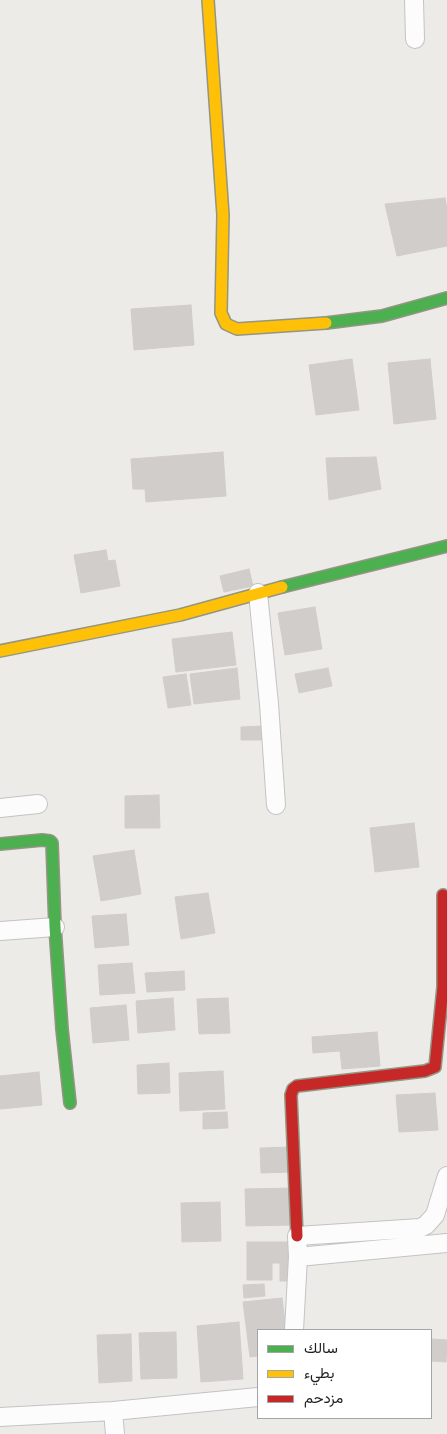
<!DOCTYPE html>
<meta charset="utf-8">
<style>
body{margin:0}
#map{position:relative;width:447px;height:1434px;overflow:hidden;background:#edebe8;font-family:Manrope,Vazirmatn,sans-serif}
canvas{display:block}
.legend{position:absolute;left:257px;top:1329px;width:175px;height:90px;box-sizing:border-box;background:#fff;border:1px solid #a5a5a5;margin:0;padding:6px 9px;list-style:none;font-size:15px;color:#1f1f1f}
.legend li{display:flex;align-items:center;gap:10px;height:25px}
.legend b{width:25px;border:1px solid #a5a5a5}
</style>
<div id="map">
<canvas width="447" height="1434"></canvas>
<ul class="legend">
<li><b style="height:6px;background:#4caf50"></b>سالك</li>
<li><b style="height:6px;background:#ffc107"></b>بطيء</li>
<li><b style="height:6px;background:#c62828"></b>مزدحم</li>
</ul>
</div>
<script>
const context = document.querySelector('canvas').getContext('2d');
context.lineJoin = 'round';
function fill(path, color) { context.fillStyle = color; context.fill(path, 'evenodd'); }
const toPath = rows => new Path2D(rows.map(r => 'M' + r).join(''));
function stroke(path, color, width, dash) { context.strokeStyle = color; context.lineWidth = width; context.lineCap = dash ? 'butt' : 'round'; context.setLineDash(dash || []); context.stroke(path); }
const building = toPath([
 [445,198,447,209,447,246,397,256,385,204,445,198],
 [191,305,194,345,134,350,131,309,191,305],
 [352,359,359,410,316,415,309,365,352,359],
 [430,359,436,419,394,424,388,363,430,359],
 [223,452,226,496,146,502,145,489,133,489,131,459,223,452],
 [376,457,381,489,329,500,326,458,376,457],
 [106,550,108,561,115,560,120,586,81,593,74,555,106,550],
 [249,569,253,586,224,592,220,576,249,569],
 [315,607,322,649,285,655,278,613,315,607],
 [232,632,236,665,176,672,172,639,232,632],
 [237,668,240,699,194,704,190,674,237,668],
 [328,668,332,686,299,693,295,674,328,668],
 [186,674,191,705,168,708,163,677,186,674],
 [263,726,263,740,241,740,241,727,263,726],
 [159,795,160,828,125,828,125,796,159,795],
 [414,823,419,867,375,872,370,828,414,823],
 [134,850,141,894,101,901,93,856,134,850],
 [208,893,215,933,181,939,175,897,208,893],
 [126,914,129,945,95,948,92,916,126,914],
 [132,963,135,993,100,995,98,965,132,963],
 [184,971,185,990,147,992,145,973,184,971],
 [173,998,175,1030,138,1033,136,1001,173,998],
 [228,998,230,1033,199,1034,197,999,228,998],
 [126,1005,129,1040,93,1043,90,1008,126,1005],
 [377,1032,380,1066,342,1069,340,1051,313,1053,312,1037,377,1032],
 [169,1063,170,1093,138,1094,137,1065,169,1063],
 [223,1071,225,1109,180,1111,179,1073,223,1071],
 [39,1072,42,1105,0,1109,0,1076,39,1072],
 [435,1093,438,1130,399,1132,396,1095,435,1093],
 [227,1112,228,1128,203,1129,203,1113,227,1112],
 [290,1147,291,1172,261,1173,260,1148,290,1147],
 [293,1188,293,1225,246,1226,245,1189,293,1188],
 [220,1202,221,1241,182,1242,181,1203,220,1202],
 [247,1242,289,1242,289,1281,280,1281,280,1263,272,1263,272,1280,247,1280,247,1242],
 [264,1284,265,1296,244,1298,243,1285,264,1284],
 [282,1298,286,1330,258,1330,258,1356,250,1357,243,1302,282,1298],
 [239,1322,243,1379,201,1382,197,1326,239,1322],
 [176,1332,177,1378,141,1379,139,1333,176,1332],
 [131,1334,132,1381,99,1383,97,1335,131,1334],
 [431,1339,447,1340,446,1362,431,1361,431,1339]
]);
const street = toPath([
 [414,0,415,39],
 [258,593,269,704,276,805],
 [0,808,38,804],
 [0,931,55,927],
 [298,1257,447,1243],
 [294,1330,298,1257,297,1236,420,1228,426,1225,435,1215,447,1176],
 [113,1411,115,1434],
 [0,1417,113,1411,258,1397]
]);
const fast = toPath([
 [326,323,382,316,447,298],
 [282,587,447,546],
 [0,844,42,840,50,841,52,843,55,927,62,1029,70,1103]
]);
const slow = toPath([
 [208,0,223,215,221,313,226,324,237,329,326,323],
 [0,651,180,615,282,587]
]);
const jam = toPath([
 [297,1236,291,1095,293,1089,297,1086,425,1071,435,1067,443,987,443,895]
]);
fill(building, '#d0cdcb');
stroke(building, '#d0cdc9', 1);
stroke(street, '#c4c3c2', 20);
stroke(fast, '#949582', 14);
stroke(slow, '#949582', 14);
stroke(jam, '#949582', 14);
stroke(street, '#fcfcfc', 18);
stroke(fast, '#4caf50', 11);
stroke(slow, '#ffc107', 11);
stroke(jam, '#c62828', 11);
</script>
